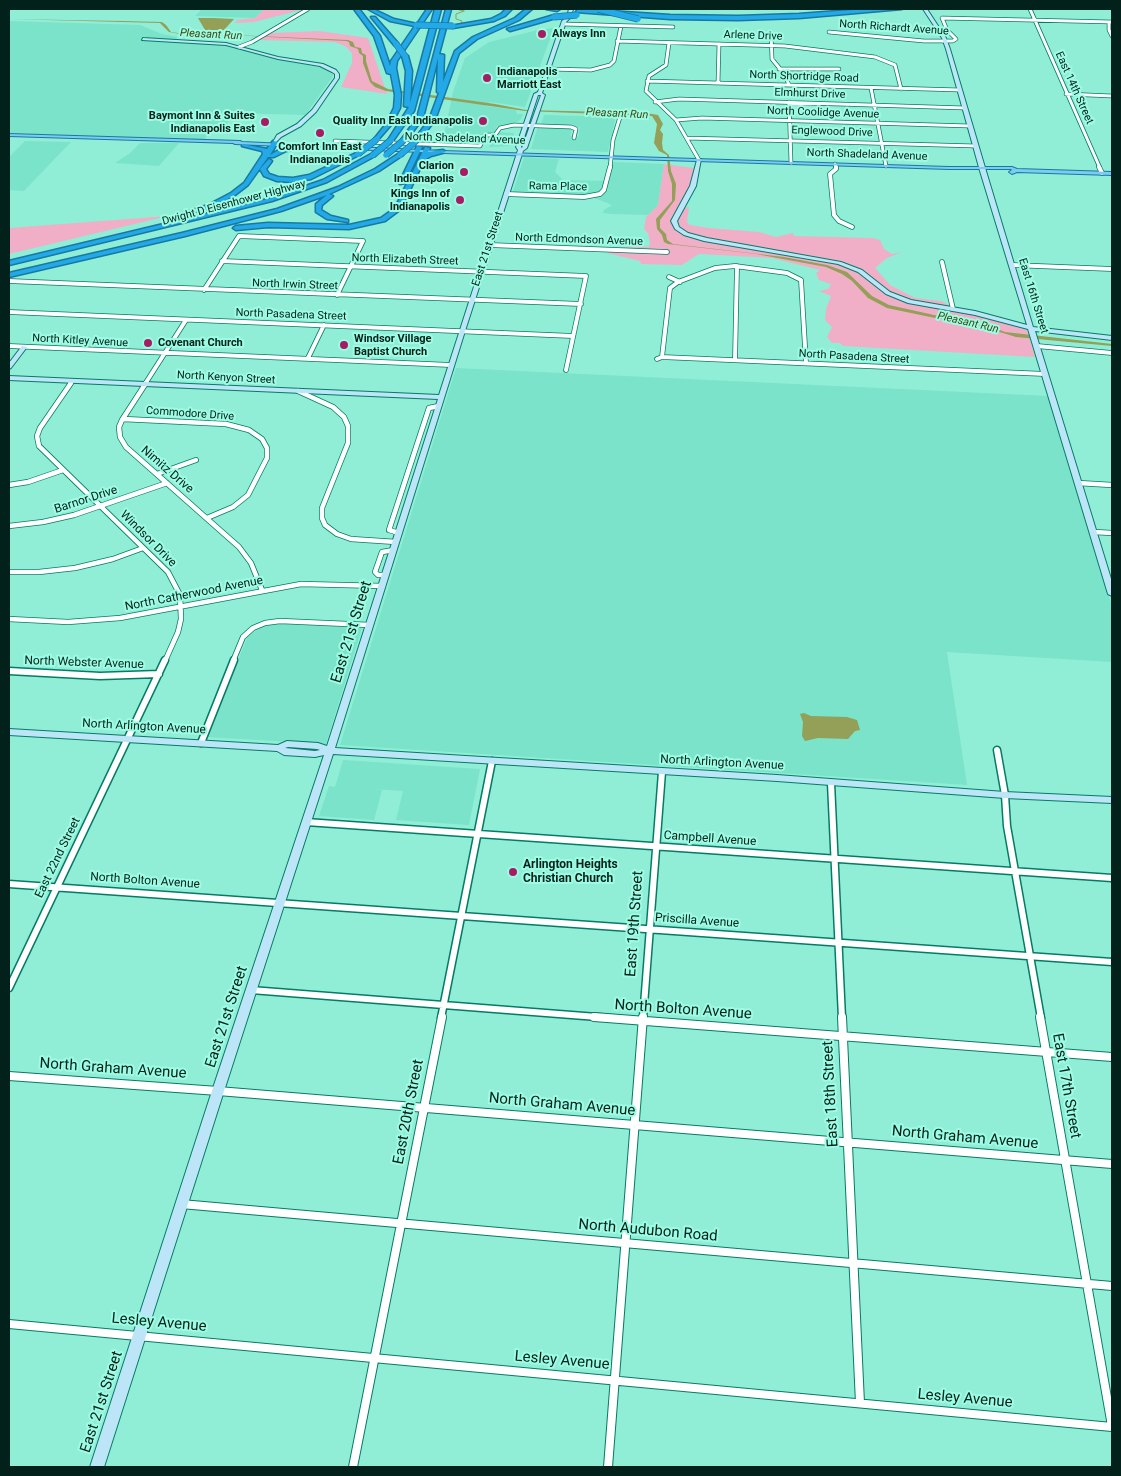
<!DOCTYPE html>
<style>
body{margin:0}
#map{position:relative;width:1121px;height:1476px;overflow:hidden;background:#90eed6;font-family:Roboto,sans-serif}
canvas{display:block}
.frame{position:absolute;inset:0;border:10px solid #02211a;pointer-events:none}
</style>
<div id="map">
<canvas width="1121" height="1476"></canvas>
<div class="frame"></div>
</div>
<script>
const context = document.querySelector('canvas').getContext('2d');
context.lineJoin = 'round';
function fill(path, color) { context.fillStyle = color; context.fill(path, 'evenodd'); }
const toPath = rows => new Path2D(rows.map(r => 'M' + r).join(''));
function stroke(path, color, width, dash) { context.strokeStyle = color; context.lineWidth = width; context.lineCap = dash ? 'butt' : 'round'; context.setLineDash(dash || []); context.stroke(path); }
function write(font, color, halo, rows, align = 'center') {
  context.font = font + ' Roboto,sans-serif'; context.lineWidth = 4; context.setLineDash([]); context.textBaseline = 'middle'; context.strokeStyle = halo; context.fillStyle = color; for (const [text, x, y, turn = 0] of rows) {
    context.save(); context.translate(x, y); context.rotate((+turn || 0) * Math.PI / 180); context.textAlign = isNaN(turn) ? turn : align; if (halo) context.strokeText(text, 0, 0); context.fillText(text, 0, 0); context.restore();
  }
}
const built = toPath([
 [202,9,264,9,255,18,195,16],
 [9,21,140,25,162,34,178,37,175,39,177,42,227,45,275,59,324,68,333,74,332,78,305,115,234,113,224,128,212,129,204,140,9,133],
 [554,28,525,107,490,102,486,106,516,110,517,114,523,114,521,119,517,122,497,126,495,132,514,133,510,146,489,147,490,143,477,145,442,144,453,92,465,58,489,42,538,30],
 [544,115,611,117,615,120,612,136,609,137,611,138,608,152,531,149,538,126,572,128,570,136,578,137,580,127,541,125],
 [25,141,71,142,24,191,9,190,9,157],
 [140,143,179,143,159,166,115,163,130,153],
 [524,157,559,159,555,172,563,180,609,181,613,162,664,164,658,205,648,215,612,214,603,213,604,210,612,205,592,197,512,195],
 [456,368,1048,396,1112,606,1112,662,947,652,967,785,340,745],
 [282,623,362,628,326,744,206,737,248,636,264,625],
 [343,760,480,769,469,825,396,820,403,791,372,789,382,790,374,820,319,816,329,786,335,787]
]);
const green = toPath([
 [264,9,305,9,254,22,235,23,237,20,255,18],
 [319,31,368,38,387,94,341,87,352,63,352,53,345,46,334,42,259,40,272,33],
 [664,164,694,168,690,185,677,209,689,207,687,222,690,225,709,228,759,232,776,237,793,233,794,236,873,238,880,240,884,249,892,254,902,252,887,258,875,268,890,285,915,298,941,301,964,312,1027,330,1035,357,843,346,840,343,832,343,827,337,832,327,825,320,826,309,831,296,819,291,828,289,831,284,819,280,816,273,820,270,772,258,699,254,682,265,641,264,640,261,607,253,620,247,649,247,650,243,648,233,644,229,646,217,658,205],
 [168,216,9,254,9,228]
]);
const water = toPath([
 [198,18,213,18,234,19,224,30,205,30],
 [9,19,122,21,162,22,166,25,171,32,191,35,212,34,348,40,353,42,355,47,361,48,362,53,366,55,366,61,372,81,388,89,495,104,526,110,646,113,658,115,663,124,660,130,663,134,662,143,663,150,669,155,671,171,676,184,675,200,660,220,660,228,666,234,667,240,673,244,784,257,827,265,847,272,872,296,889,305,934,315,979,322,1005,332,1112,344,1112,346,1016,337,977,325,935,318,887,308,868,298,852,281,842,274,826,267,756,254,668,244,664,242,662,235,657,229,656,219,672,201,672,184,668,171,667,155,659,151,654,143,657,124,652,116,525,111,386,91,375,87,370,82,363,63,363,56,359,53,358,49,350,46,349,42,346,41,211,34,191,36,169,32,160,23],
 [804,713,811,716,847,717,857,720,860,730,855,731,848,739,818,738,805,741,802,736,803,722,800,714]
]);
const stream = toPath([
 [456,9,464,11],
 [461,24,462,21,456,19,456,14,464,11]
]);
const streetFar4 = toPath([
 [1030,9,1100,168],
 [1109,22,1109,30,1112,36],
 [563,24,673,27],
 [829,32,924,41,953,41,956,39],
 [771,34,772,59,785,75,789,85],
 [956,39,947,30,942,18,1112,22],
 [617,41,785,46,875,57,895,65,901,89],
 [669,43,666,65,649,76,646,91,676,120,699,160],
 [239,47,252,42,308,9],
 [548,69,591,70,610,65,614,61,621,26],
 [779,69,839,69],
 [647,81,960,90],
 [718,83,719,44],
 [871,88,886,166],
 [1066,94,1112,96],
 [655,102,679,99,965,108],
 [789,102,791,163],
 [676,120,702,118,970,126],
 [687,138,976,146],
 [335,141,480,146,485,135,495,135,500,128,514,125,571,127,576,129,574,138],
 [835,164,836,168],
 [610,168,613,140,620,117]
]);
const streetFar3 = toPath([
 [836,167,836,169,830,174,834,215,839,221,852,227],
 [1099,167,1102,173],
 [506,194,584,197,600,194,604,190,610,167],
 [490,245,667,252],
 [222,261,586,276,566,370],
 [942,262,953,309],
 [1012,265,1112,269],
 [669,277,680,282],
 [9,281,581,304],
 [204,290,239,236,363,241,337,295],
 [9,312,573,336],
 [9,346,451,365],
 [1037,346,1112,353],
 [662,357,670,288,678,282,715,268,735,266,787,273,801,280,806,363],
 [308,358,324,325],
 [657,359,662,357,1045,374],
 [735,360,737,266],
 [70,384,72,381],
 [145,384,186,320]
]);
const streetFar2 = toPath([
 [71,383,40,428,37,436,39,446,168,572,180,595,181,619,178,632,165,661],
 [146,383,122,420,119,427,120,437,126,447,239,547,251,563,262,590],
 [298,391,333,407,344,417,348,426,348,443,322,508,322,518,325,525,337,534,351,539,396,542],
 [123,419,226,424,249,430,262,439,267,448,267,458,248,495,233,507,207,518],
 [157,474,196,460],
 [1078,483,1112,485],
 [9,485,28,482,63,470],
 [9,526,43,522,74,515,167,483],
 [1094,532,1112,533],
 [399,533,389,530,429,408,439,406],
 [9,572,39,572,75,568,113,559,143,548],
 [386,575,378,575,375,572,382,552,394,550],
 [9,619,68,622,120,618,301,584,383,586],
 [233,661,243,637,253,628,265,623,280,621,370,625]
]);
const streetFar1 = toPath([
 [9,671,100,676,159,674],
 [201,743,234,660],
 [997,750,1005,795,1007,826,1041,1018],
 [831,783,842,1018],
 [306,822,1112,878],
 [9,884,1112,962],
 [9,988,165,660],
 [251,990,610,1018],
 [441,1018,492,761],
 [643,1018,662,772]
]);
const street = toPath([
 [594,1017,1112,1057],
 [842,1017,860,1403],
 [1040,1017,1112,1426],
 [9,1076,218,1091,1112,1164],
 [181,1204,1112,1286],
 [9,1324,1112,1427],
 [353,1467,442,1017],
 [608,1467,643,1017]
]);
const secondary = toPath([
 [569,9,573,9,571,17,566,22,542,93,545,95,527,148,523,151,465,331,335,748,777,775,1005,792,1112,797,1112,803,1005,798,777,781,333,754,224,1091,104,1467,90,1467,212,1091,324,755,315,757,284,755,277,751,9,735,9,729,278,745,287,741,318,743,327,746,438,399,9,380,9,376,439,395,518,150,516,147,534,94,538,92,562,21,567,17,569,9],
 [538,95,541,95,522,148,521,147,538,95],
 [288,747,317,749,320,750,315,751,285,748,288,747],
 [923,9,927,9,946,38,950,49,986,171,1033,327,1112,336,1112,340,1035,331,1112,582,1112,596,1108,594,1028,329,975,315,908,303,886,294,858,272,838,264,704,241,684,235,675,229,671,221,690,186,697,160,701,159,696,186,677,221,679,227,688,233,707,238,841,262,862,270,890,292,911,300,975,311,1027,325,980,171,946,49,942,38,923,9],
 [143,38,226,43,278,57,323,64,336,70,339,74,339,78,316,112,301,126,281,137,275,143,273,142,277,135,297,124,312,110,335,78,335,74,332,72,320,66,278,59,226,45,142,40,143,38],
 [22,346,27,347,11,368,9,369,9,363,22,346]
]);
const primary = toPath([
 [9,134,240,141,242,142,443,151,949,167,1012,167,1017,169,1112,172,1112,175,1017,172,1012,174,1009,172,1012,170,1011,169,949,169,443,153,235,144,233,143,9,136,9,134]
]);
const highway = toPath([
 [354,9,359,9,380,36,390,66,391,61,415,26,390,21,368,9,373,9,394,19,417,24,427,9,432,9,397,61,396,68,401,95,400,108,391,125,377,141,374,139,386,124,394,108,395,95,391,74,387,73,374,36,354,9],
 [435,9,441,9,414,111,393,141,389,141,388,140,409,107,404,106,406,71,402,56,405,54,408,56,412,71,410,103,435,9],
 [446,9,451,9,439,54,444,55,443,82,455,51,473,37,515,18,526,9,532,9,519,20,477,39,459,53,435,120,419,141,415,141,414,140,429,120,439,93,437,92,438,58,423,118,406,141,402,141,401,140,417,118,446,9],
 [506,9,512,9,505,16,494,21,453,28,450,26,491,19,501,14,506,9],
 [546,9,560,9,557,11,546,9],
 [578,9,670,15,738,16,799,14,866,9,902,9,799,18,738,20,670,19,576,12,578,9],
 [554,15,556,18,510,31,507,29,554,15],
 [371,17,375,17,398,43,398,45,394,45,371,17],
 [273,141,278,142,270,155,284,147,302,145,305,147,286,151,274,157,268,157,248,185,235,195,212,207,178,217,178,215,208,205,231,193,244,183,263,154,262,151,242,146,242,144,267,149,273,141],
 [417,146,422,147,405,183,400,184,399,183,417,146],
 [425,147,430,148,428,152,443,150,446,152,431,156,424,160,401,209,385,221,349,229,268,227,236,230,233,228,236,226,268,223,349,225,381,218,395,208,425,147],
 [356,153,361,154,311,179,293,182,277,181,264,176,260,169,269,159,272,161,266,169,269,174,278,177,293,178,309,175,356,153],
 [373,153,376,155,375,156,327,182,272,201,9,265,9,261,268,199,323,180,373,153],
 [398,154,403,155,379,171,329,194,333,196,322,205,321,210,331,216,348,220,348,222,327,219,316,212,316,204,327,195,281,211,185,236,9,277,9,273,182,233,277,209,338,187,375,169,398,154]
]);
const highwayBridge = toPath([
 [598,9,638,19],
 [554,17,577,15],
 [416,25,453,26],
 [396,44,405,56],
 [358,154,377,139],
 [373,155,391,140],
 [386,155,404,140],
 [400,155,417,140]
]);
const markers = [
 [542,34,5,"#a61c62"],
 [487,78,5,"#a61c62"],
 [483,121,5,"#a61c62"],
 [265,122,5,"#a61c62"],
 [320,133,5,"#a61c62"],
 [464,172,5,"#a61c62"],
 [460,200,5,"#a61c62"],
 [148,343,5,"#a61c62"],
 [344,345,5,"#a61c62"],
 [513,872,5,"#a61c62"]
];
const farStreetnames = [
 ["North Richardt Avenue",894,28,4],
 ["Arlene Drive",753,36,2],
 ["North Shortridge Road",804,77,2],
 ["East 14th Street",1074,88,66],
 ["Elmhurst Drive",810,94,2],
 ["North Coolidge Avenue",823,113,2],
 ["Englewood Drive",832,132,2],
 ["North Shadeland Avenue",465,139,2],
 ["North Shadeland Avenue",867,155,2],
 ["Rama Place",558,187,1],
 ["Dwight D Eisenhower Highway",234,203,-15],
 ["North Edmondson Avenue",579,240,2],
 ["East 21st Street",488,249,-72],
 ["North Elizabeth Street",405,260,2],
 ["North Irwin Street",295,285,2],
 ["East 16th Street",1033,296,73],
 ["North Pasadena Street",291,315,2],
 ["North Kitley Avenue",80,341,3],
 ["North Pasadena Street",854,357,3],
 ["North Kenyon Street",226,378,3],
 ["Commodore Drive",190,414,4]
];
const farPoinames = [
 ["Always Inn",552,34],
 ["Indianapolis",497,72],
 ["Marriott East",497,85],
 ["Baymont Inn & Suites",255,116,"right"],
 ["Indianapolis East",255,129,"right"],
 ["Quality Inn East Indianapolis",473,121,"right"],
 ["Comfort Inn East",320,147,"center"],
 ["Indianapolis",320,160,"center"],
 ["Clarion",454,166,"right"],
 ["Indianapolis",454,179,"right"],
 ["Kings Inn of",450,194,"right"],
 ["Indianapolis",450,207,"right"],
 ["Windsor Village",354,339],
 ["Baptist Church",354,352],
 ["Covenant Church",158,343]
];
const farWaternames = [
 ["Pleasant Run",211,35,3],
 ["Pleasant Run",617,114,3],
 ["Pleasant Run",968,323,13]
];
const streetNames = [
 ["Nimitz Drive",167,470,41],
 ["Barnor Drive",86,500,-18],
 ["Windsor Drive",148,539,45],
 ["North Catherwood Avenue",194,594,-11],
 ["North Webster Avenue",84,663,2],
 ["North Arlington Avenue",144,727,3],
 ["North Arlington Avenue",722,763,3],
 ["Campbell Avenue",710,839,4],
 ["East 22nd Street",58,858,-64],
 ["North Bolton Avenue",145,881,4],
 ["Priscilla Avenue",697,921,4]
];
const poiNames = [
 ["Arlington Heights",523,865],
 ["Christian Church",523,879]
];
const nearStreetnames = [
 ["East 21st Street",352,632,-73],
 ["East 19th Street",635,924,-86],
 ["North Bolton Avenue",683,1010,4],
 ["East 21st Street",227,1017,-72],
 ["North Graham Avenue",113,1069,4],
 ["East 17th Street",1066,1086,80],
 ["East 18th Street",831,1094,-93],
 ["North Graham Avenue",562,1105,5],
 ["East 20th Street",409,1112,-79],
 ["North Graham Avenue",965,1138,5],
 ["North Audubon Road",648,1231,5],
 ["Lesley Avenue",159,1323,5],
 ["Lesley Avenue",562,1361,5],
 ["Lesley Avenue",965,1399,5],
 ["East 21st Street",102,1402,-72]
];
fill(built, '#7ae3c9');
fill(green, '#f0afc6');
fill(water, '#949f58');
stroke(stream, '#949f58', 1);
stroke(streetFar4, '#057b67', 4.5);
stroke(streetFar3, '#057b67', 5.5);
stroke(streetFar2, '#057b67', 6);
stroke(streetFar1, '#057b67', 9);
stroke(street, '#057b67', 10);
stroke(secondary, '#057b67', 2);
stroke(primary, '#1879a0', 2);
stroke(highway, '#1879a0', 3);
stroke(streetFar4, '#fff', 3);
stroke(streetFar3, '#fff', 4);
stroke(streetFar2, '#fff', 4.5);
stroke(streetFar1, '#fff', 6);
stroke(street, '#fff', 8);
fill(secondary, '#bde5f8');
fill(primary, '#7ccbf1');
fill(highway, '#24a9e8');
stroke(highwayBridge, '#1879a0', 7, []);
stroke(highwayBridge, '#24a9e8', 5.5);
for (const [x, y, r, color] of markers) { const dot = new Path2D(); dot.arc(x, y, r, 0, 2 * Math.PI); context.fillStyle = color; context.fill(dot); stroke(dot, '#9dfce3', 2); }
write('11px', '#02211a', '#9dfce3', farStreetnames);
write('bold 11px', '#02211a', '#9dfce3', farPoinames, 'left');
write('italic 11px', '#404710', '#9dfce3', farWaternames);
write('12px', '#02211a', '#9dfce3', streetNames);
write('bold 12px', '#02211a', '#9dfce3', poiNames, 'left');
write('15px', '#02211a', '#9dfce3', nearStreetnames);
</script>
